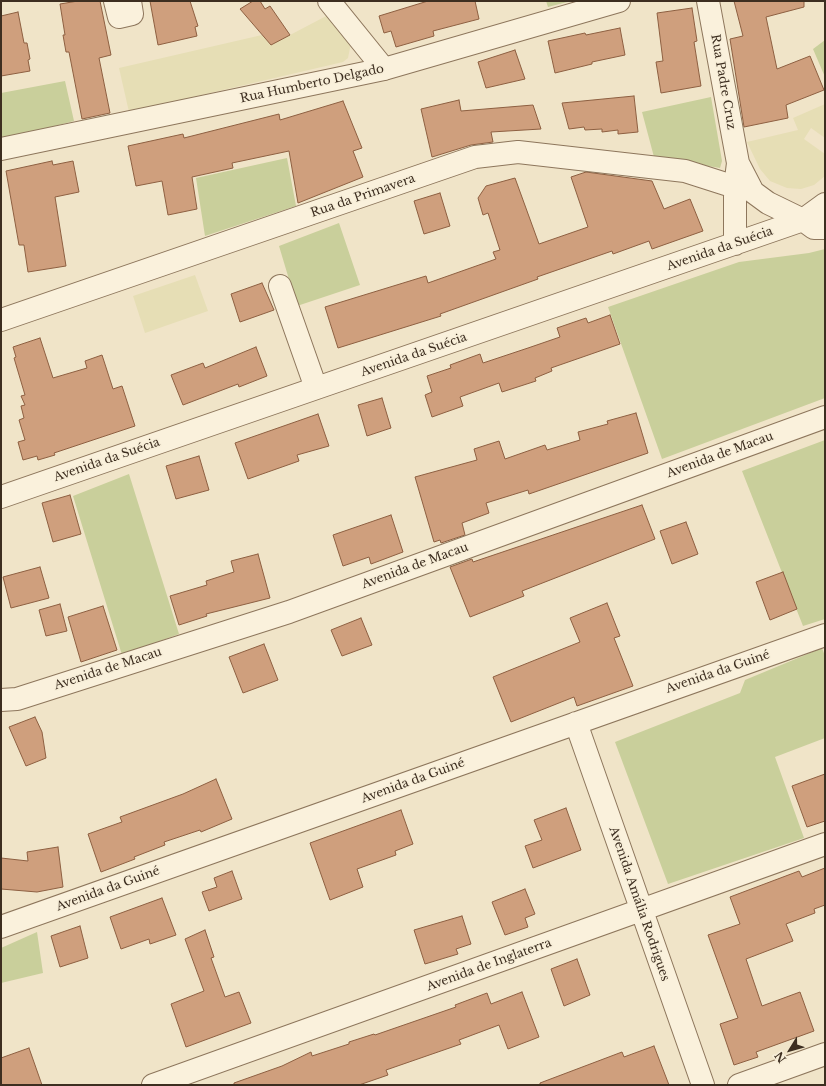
<!DOCTYPE html>
<meta charset="utf-8">
<style>
body{margin:0}
#map{position:relative;width:826px;height:1086px;overflow:hidden;background:#f0e4c8;font-family:"Libre Baskerville",serif}
canvas{display:block}
.frame{position:absolute;inset:0;border:2px solid #3d2e20;pointer-events:none}
.north{position:absolute;left:770px;top:1030px;width:40px;height:40px;-webkit-text-stroke:3px #f7eed8;paint-order:stroke;rotate:233deg;font-size:11px;font-weight:700;line-height:16px;text-align:center;color:#3d2e20}
.north::after{content:'';display:block;margin:auto;width:14px;height:18px;background:#3d2e20;clip-path:polygon(50% 0,100% 100%,50% 72%,0 100%)}
</style>
<div id="map">
<canvas width="826" height="1086"></canvas>
<div class="frame"></div>
<div class="north">N</div>
</div>
<script>
const context = document.querySelector('canvas').getContext('2d');
context.lineJoin = 'round';
function fill(path, color) { context.fillStyle = color; context.fill(path, 'evenodd'); }
const toPath = rows => new Path2D(rows.map(r => 'M' + r).join(''));
function stroke(path, color, width, dash) { context.strokeStyle = color; context.lineWidth = width; context.lineCap = dash ? 'butt' : 'round'; context.setLineDash(dash || []); context.stroke(path); }
function write(font, color, halo, rows, align = 'center') {
  context.font = font + ' "Libre Baskerville",serif'; context.lineWidth = 3; context.setLineDash([]); context.textBaseline = 'middle'; context.strokeStyle = halo; context.fillStyle = color; for (const [text, x, y, turn = 0] of rows) {
    context.save(); context.translate(x, y); context.rotate((+turn || 0) * Math.PI / 180); context.textAlign = isNaN(turn) ? turn : align; if (halo) context.strokeText(text, 0, 0); context.fillText(text, 0, 0); context.restore();
  }
}
const farmland = toPath([
 [330,14,351,43,348,58,343,62,129,112,119,68,262,35,271,45],
 [825,104,825,138,811,128,804,139,825,154,825,176,814,185,801,189,787,188,770,181,760,169,747,142,798,130,793,118],
 [195,275,208,311,145,333,133,296]
]);
const green = toPath([
 [546,1,571,1,548,7],
 [825,40,825,77,813,49],
 [65,81,74,121,1,140,1,93],
 [711,97,722,161,720,168,654,157,642,112],
 [287,158,296,206,205,236,196,178],
 [339,223,360,285,297,306,279,246],
 [825,249,825,398,662,459,608,307,739,262,809,253],
 [825,440,825,619,803,626,742,471],
 [129,474,179,634,122,655,73,496],
 [822,648,825,656,825,738,775,757,804,838,668,884,615,742,740,693,745,680],
 [37,932,43,973,1,983,1,948]
]);
const building = toPath([
 [78,1,100,1,111,55,99,58,110,113,82,119,69,52,66,52,63,35,65,35,60,4,78,1],
 [150,1,190,1,198,26,195,27,197,36,158,45,150,1],
 [253,1,260,1,265,9,270,6,290,35,271,45,240,9,253,1],
 [428,1,475,1,479,19,433,31,434,36,396,47,391,31,384,33,379,16,428,1],
 [734,1,804,1,804,7,766,17,777,69,810,56,824,90,786,105,788,118,744,127,730,39,743,36,734,1],
 [692,8,697,41,694,42,701,86,661,93,656,62,663,61,657,13,692,8],
 [18,12,24,43,27,43,30,59,28,60,30,71,1,76,1,16,18,12],
 [620,28,625,55,592,62,592,64,555,73,548,41,585,33,586,35,620,28],
 [515,50,525,79,486,88,478,62,515,50],
 [634,96,638,132,618,134,618,130,602,132,602,129,585,130,584,127,569,129,562,103,634,96],
 [459,100,461,111,533,105,541,129,491,132,493,142,471,145,432,157,421,109,459,100],
 [343,101,362,148,353,151,363,177,298,203,289,151,232,163,233,168,192,177,197,209,168,215,162,181,136,186,128,146,183,134,184,138,279,114,280,120,343,101],
 [52,161,53,165,73,161,79,192,55,197,66,266,28,272,24,245,19,245,6,171,52,161],
 [586,172,652,181,664,209,690,199,703,231,652,249,649,241,613,254,612,251,537,277,538,279,440,314,441,316,338,348,325,307,426,276,428,283,496,259,493,252,500,250,488,213,483,215,478,198,486,186,515,178,539,244,588,227,571,177,586,172],
 [440,193,450,226,424,234,414,201,440,193],
 [262,283,274,310,240,322,231,294,262,283],
 [610,315,620,344,551,368,552,371,535,378,536,381,502,392,499,383,460,397,463,406,432,417,425,395,432,392,427,376,451,368,450,365,480,354,483,363,528,348,560,337,557,328,586,318,588,323,610,315],
 [40,338,53,378,87,368,85,361,102,355,113,389,122,386,135,426,54,453,55,455,38,460,37,456,23,460,18,442,25,440,19,420,24,418,21,406,25,405,21,396,25,395,14,358,16,357,13,347,40,338],
 [256,347,267,376,239,387,238,384,183,405,171,375,203,363,205,368,256,347],
 [382,398,391,428,367,436,358,405,382,398],
 [636,413,648,453,529,494,528,490,486,503,489,513,462,523,465,535,441,543,440,540,434,542,415,477,477,460,474,449,499,441,505,459,545,445,547,450,580,440,578,432,608,424,607,421,636,413],
 [318,414,329,446,297,455,299,461,248,479,235,443,318,414],
 [199,456,209,490,176,499,166,466,199,456],
 [70,495,81,534,53,542,42,503,70,495],
 [642,505,655,539,522,591,524,596,470,617,450,567,472,559,473,562,642,505],
 [391,515,403,552,371,564,369,557,343,566,333,535,391,515],
 [686,522,698,554,672,564,660,531,686,522],
 [258,554,270,598,206,614,207,616,179,625,170,596,207,585,206,581,234,572,231,561,258,554],
 [40,567,49,598,11,608,3,577,40,567],
 [783,572,797,609,770,620,756,582,783,572],
 [607,603,620,636,614,638,633,686,577,706,574,697,511,722,493,677,580,642,570,618,607,603],
 [60,604,67,631,46,636,39,610,60,604],
 [103,606,117,650,81,662,68,617,103,606],
 [361,618,372,645,342,656,331,630,361,618],
 [264,644,278,680,243,693,229,657,264,644],
 [35,717,42,732,46,758,26,766,9,727,35,717],
 [825,774,825,821,807,827,792,786,825,774],
 [216,779,232,819,201,832,200,830,164,842,165,845,134,857,135,859,101,872,88,834,122,822,120,817,183,794,216,779],
 [566,808,581,850,533,868,525,846,542,840,534,820,566,808],
 [401,810,413,844,395,851,396,855,357,869,363,887,330,900,310,843,401,810],
 [58,847,63,887,37,892,1,889,1,858,28,861,27,852,58,847],
 [825,868,825,905,814,909,815,913,786,924,793,941,746,959,762,1006,800,992,814,1031,756,1052,758,1057,734,1065,720,1024,738,1018,708,935,740,924,730,897,799,871,802,877,825,868],
 [232,871,242,899,209,911,202,892,217,887,214,878,232,871],
 [525,889,535,914,525,918,528,927,505,935,492,902,525,889],
 [162,898,176,935,150,944,149,939,121,949,110,917,162,898],
 [462,916,471,944,456,949,458,954,425,964,414,930,462,916],
 [80,926,88,958,60,967,51,936,80,926],
 [205,930,214,957,211,958,225,997,239,992,251,1023,186,1047,171,1004,204,991,185,939,205,930],
 [577,959,590,995,564,1006,551,969,577,959],
 [522,992,539,1037,508,1049,499,1025,459,1040,461,1044,386,1070,388,1075,359,1085,234,1085,234,1083,282,1066,311,1052,312,1056,349,1044,349,1042,374,1034,375,1035,456,1007,455,1005,487,993,491,1004,522,992],
 [654,1046,669,1085,540,1085,540,1083,622,1052,624,1057,654,1046],
 [29,1048,42,1085,1,1085,1,1058,29,1048]
]);
const minor = toPath([
 [115,1,119,17,132,14,130,1],
 [329,1,384,69],
 [708,1,738,163,735,187,735,244],
 [738,163,753,192,768,203,803,220,814,228,825,228],
 [280,286,316,388],
 [1,320,475,157,518,152,685,171,735,187],
 [1,497,803,220,825,204],
 [1,700,17,699,289,612,825,417],
 [576,723,703,1085],
 [1,927,825,635],
 [153,1085,825,844],
 [739,1085,825,1054]
]);
const tertiary = toPath([
 [1,149,384,69,619,1]
]);
const streetNames = [
 ["Rua Padre Cruz",723,82,80],
 ["Rua Humberto Delgado",312,84,-12],
 ["Rua da Primavera",363,196,-19],
 ["Avenida da Suécia",720,249,-19],
 ["Avenida da Suécia",414,355,-19],
 ["Avenida de Macau",720,455,-20],
 ["Avenida da Suécia",107,460,-19],
 ["Avenida de Macau",415,566,-20],
 ["Avenida de Macau",108,669,-18],
 ["Avenida da Guiné",718,672,-19],
 ["Avenida da Guiné",413,781,-20],
 ["Avenida da Guiné",108,889,-20],
 ["Avenida Amália Rodrigues",639,904,71],
 ["Avenida de Inglaterra",489,965,-20]
];
fill(farmland, '#e6deb5');
fill(green, '#c9cf9b');
fill(building, '#cf9f7d');
stroke(building, '#8d5f41', 1);
stroke(minor, '#8d765c', 24);
stroke(tertiary, '#8d765c', 24);
stroke(minor, '#faf1dc', 22);
stroke(tertiary, '#faf1dc', 22);
write('12px', '#3d2e20', '#f7eed8', streetNames);
</script>
